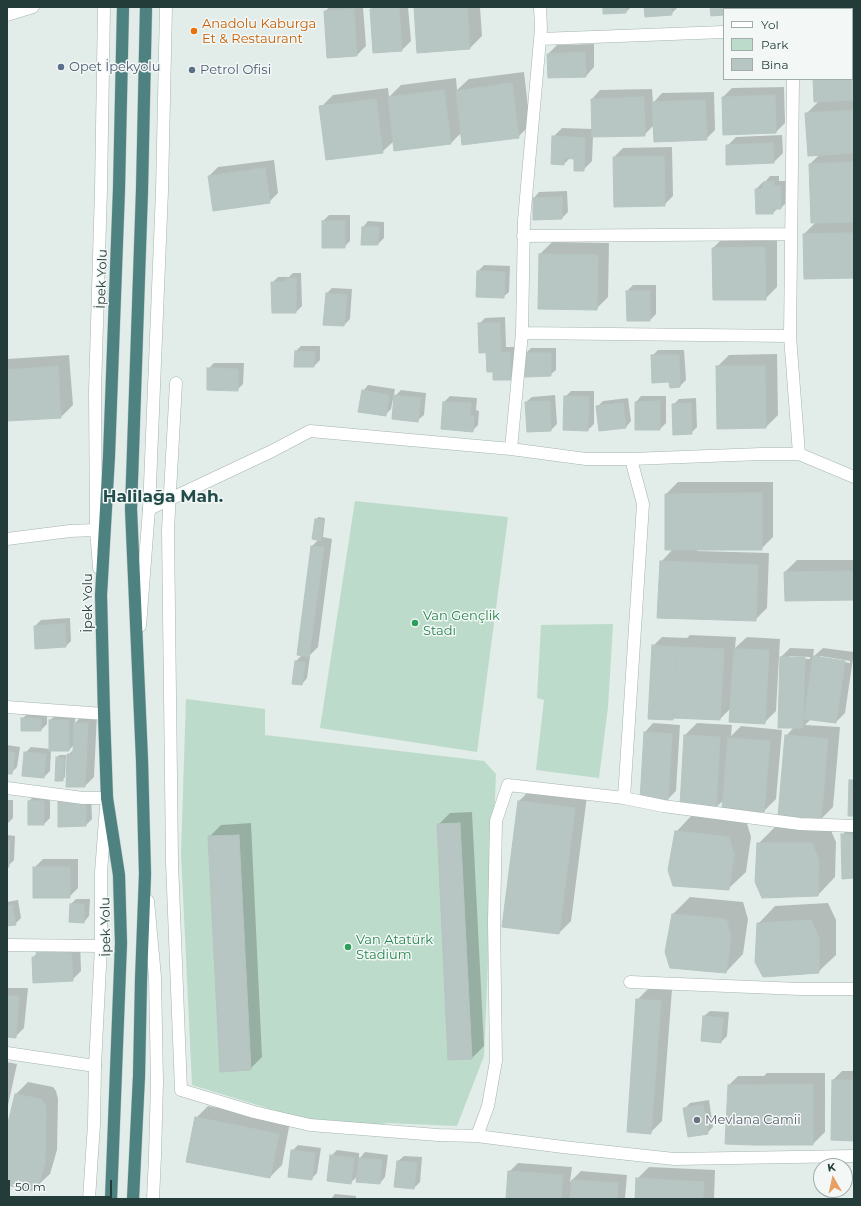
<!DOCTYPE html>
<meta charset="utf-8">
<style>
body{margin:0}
#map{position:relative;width:861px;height:1206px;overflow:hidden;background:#e2ece9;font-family:Montserrat,sans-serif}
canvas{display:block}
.frame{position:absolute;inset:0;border:8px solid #233c3a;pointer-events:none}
.legend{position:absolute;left:723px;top:8px;width:130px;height:72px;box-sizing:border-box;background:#f3f8f7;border:1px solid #a0adab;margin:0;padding:5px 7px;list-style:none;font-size:12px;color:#233c3a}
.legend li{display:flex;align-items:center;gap:8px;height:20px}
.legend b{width:20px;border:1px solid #a0adab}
.north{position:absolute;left:813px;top:1158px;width:40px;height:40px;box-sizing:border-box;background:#f3f8f7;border:1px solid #a0adab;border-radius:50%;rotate:351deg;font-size:11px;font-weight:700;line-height:16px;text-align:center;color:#233c3a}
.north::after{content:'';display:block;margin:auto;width:14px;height:18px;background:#e99e63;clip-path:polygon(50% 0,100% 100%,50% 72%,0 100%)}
.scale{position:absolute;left:8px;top:1180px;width:104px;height:18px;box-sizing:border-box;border:2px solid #233c3a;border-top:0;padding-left:5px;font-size:12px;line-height:14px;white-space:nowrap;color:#233c3a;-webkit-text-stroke:3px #f3f8f7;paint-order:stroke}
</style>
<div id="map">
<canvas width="861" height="1206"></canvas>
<div class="frame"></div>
<ul class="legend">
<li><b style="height:5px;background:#fff"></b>Yol</li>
<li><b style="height:11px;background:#bddbcb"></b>Park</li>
<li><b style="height:11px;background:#b8c6c3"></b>Bina</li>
</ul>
<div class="north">K</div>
<div class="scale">50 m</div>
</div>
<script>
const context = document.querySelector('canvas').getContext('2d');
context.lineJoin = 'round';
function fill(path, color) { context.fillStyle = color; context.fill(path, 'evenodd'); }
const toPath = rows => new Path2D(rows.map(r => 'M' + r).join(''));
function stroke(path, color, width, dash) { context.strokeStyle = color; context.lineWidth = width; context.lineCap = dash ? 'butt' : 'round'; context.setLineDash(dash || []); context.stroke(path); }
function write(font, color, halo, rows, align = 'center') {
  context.font = font + ' Montserrat,sans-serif'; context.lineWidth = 3; context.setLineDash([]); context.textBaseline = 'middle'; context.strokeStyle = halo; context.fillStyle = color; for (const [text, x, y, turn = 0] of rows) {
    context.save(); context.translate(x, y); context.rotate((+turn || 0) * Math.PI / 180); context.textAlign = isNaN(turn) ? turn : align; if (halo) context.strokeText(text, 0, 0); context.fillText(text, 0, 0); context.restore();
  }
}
const green = toPath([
 [355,501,508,517,477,752,320,728],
 [613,624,608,707,599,778,536,770,544,700,537,698,541,625],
 [186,699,265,709,265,735,484,761,496,774,484,1056,457,1126,386,1123,373,1127,306,1120,192,1085,181,853]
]);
const shadow = toPath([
 [329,7,363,7,366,46,357,55,325,12],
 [374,7,408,7,411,41,402,50,371,10],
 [415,7,480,7,482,36,470,48,418,52],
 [604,7,631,7,626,12],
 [645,7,677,7,677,8,671,14],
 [711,7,737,7,737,8,736,9,724,9,724,14],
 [742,7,786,7,784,9,742,9],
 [594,44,594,67,586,76,548,54,557,45],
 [852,47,854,47,854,277,804,234,816,222,810,164,820,154,806,114,819,101,814,79,852,79],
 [524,72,530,125,518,137,462,132,451,143,394,141,382,152,321,107,333,95,388,88,389,97,401,85,456,78,457,90,469,79],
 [784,87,785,123,776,132,723,97,732,88],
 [652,89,653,103,662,93,714,92,715,130,706,139,654,125,644,135,593,136,592,161,583,170,575,158,570,158,564,164,553,137,562,128,593,129,592,99,600,90],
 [782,135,783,153,774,162,727,146,736,137],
 [672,147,673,196,664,205,614,157,623,148],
 [274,160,278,193,269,202,209,176,218,167],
 [770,176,779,176,779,181,786,181,787,202,781,208,778,208,773,213,757,213,756,189,762,183,764,183],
 [567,191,568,212,562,218,534,198,539,192],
 [329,215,350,215,350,241,344,247,323,221],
 [368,221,384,222,384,238,378,244,362,244,363,227],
 [725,236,777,236,777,287,765,299,713,248],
 [552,242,609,243,608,297,596,309,540,254],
 [484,265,510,266,509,292,503,297,477,296,478,271],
 [293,273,301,273,302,306,296,312,272,283,278,277,289,277],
 [633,285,656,285,656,314,650,320,627,291],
 [332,288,352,289,350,319,344,325,326,294],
 [505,317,506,347,515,347,516,373,510,379,494,371,488,371,487,352,479,324,485,318],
 [301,346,320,346,320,360,314,366,296,351],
 [531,348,556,348,556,370,550,375,525,354],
 [658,350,684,350,686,380,680,386,670,381,652,356],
 [777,354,778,415,766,427,717,367,729,355],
 [69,355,73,405,61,417,7,420,7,359],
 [214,363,244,363,243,384,237,390,208,369],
 [368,385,395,389,391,409,385,415,363,391],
 [401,390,426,393,424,415,418,420,395,396],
 [571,391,594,391,594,424,588,430,565,397],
 [555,395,557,424,551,430,526,402,532,397],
 [450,396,477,398,476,410,479,411,478,425,472,431,444,402],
 [641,396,666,396,666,423,660,429,636,429,636,402],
 [628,398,631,421,626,427,597,407,603,401],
 [696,398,697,427,691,433,673,405,679,399],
 [678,482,773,482,773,537,761,549,697,549,697,551,769,553,767,608,755,620,661,562,673,549,666,549,666,494],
 [318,517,325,518,323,537,332,539,318,647,309,656,310,656,307,678,302,684,296,661,302,655,312,546,319,539,316,520],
 [797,560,854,560,854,599,785,572],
 [70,618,71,641,66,646,35,626,41,620],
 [690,635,736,637,735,648,747,637,780,639,776,711,764,723,731,708,720,719,674,717,672,719,653,646,662,637,687,638],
 [790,648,814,649,813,657,823,648,854,652,845,713,836,722,811,719,805,725,840,727,833,807,821,819,786,736,794,727,781,657],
 [789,656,810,657,810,659,789,658],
 [820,656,850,661,850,663,820,658],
 [28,713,47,713,47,724,41,730,22,719],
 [84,714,97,714,94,777,85,786,68,755,74,749,74,745,69,750,51,750,50,771,44,777,25,753,31,747,50,749,50,720,56,715,75,715,75,723],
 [653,723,680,725,676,791,667,800,645,732],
 [697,723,732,725,731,736,741,726,782,730,776,799,764,811,724,800,716,807,685,735],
 [7,745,20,747,17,767,11,773,7,773],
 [59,755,66,755,65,777,62,780,57,758],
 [531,789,587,796,571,921,559,933,519,801],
 [91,793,92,819,86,825,59,826],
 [35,795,50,795,50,818,44,824,29,824,29,801],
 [7,800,13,800,13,818,7,824],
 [472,812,484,1046,472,1058,438,825,450,813],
 [693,814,746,820,751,837,746,872,728,889,676,832],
 [251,823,262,1057,250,1069,209,837,221,825],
 [776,826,829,826,836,842,835,877,818,895,758,844],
 [851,826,854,826,854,877,842,835],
 [7,835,15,836,14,860,8,866,7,866],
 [43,859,78,859,78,888,69,897,34,868],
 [690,897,743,902,748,919,743,954,726,972,673,914],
 [76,899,90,899,89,916,84,922,71,904],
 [18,900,21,918,15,924,7,925,7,902],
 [828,903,836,920,836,955,818,972,758,924,775,906],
 [80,939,81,971,72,980,33,958,46,941],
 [7,988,28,988,24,1028,15,1037,7,1036],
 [649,988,672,989,662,1121,650,1133,637,1000],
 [710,1011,729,1012,727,1036,721,1042,704,1016],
 [7,1062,17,1064,7,1110],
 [842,1071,854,1071,854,1139,833,1080],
 [767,1073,825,1073,825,1132,813,1144,726,1143,729,1085,738,1076,764,1076],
 [28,1082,53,1087,56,1091,58,1099,57,1150,50,1174,37,1186,7,1184,7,1131,16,1094],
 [709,1100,713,1127,707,1133,684,1109,690,1103],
 [208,1106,290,1122,282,1165,270,1177,196,1118],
 [298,1145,321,1148,317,1173,311,1179,292,1151],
 [337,1150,359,1153,359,1159,365,1152,388,1155,385,1177,380,1183,358,1176,350,1183,331,1156],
 [404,1156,422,1157,420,1182,414,1188,398,1161],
 [518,1163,572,1167,570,1182,581,1171,627,1175,625,1198,624,1199,507,1199,509,1172],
 [649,1167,715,1170,714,1199,636,1199,637,1179],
 [335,1194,356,1196,356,1199,331,1199]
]);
const building = toPath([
 [399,7,402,51,373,53,370,9,399,7],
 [414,7,467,7,470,49,417,53,414,7],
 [603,7,626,7,626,13,603,14,603,7],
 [644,7,671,7,672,15,645,17,644,7],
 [710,7,731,7,731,9,724,9,724,15,711,16,710,7],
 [741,7,778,7,778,9,741,9,741,7],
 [825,7,854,7,854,8,826,9,825,7],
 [354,9,357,56,327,58,324,11,354,9],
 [585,52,586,77,548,78,547,54,585,52],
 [852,56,854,56,854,100,814,102,813,79,852,79,852,56],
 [512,83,519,138,462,145,456,91,512,83],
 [444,90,451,144,394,151,388,97,444,90],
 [775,95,776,133,723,135,722,97,775,95],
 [644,97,645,136,592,137,591,99,644,97],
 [376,99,383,153,326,160,319,106,376,99],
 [705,100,707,140,654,142,652,102,705,100],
 [854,110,854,153,808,156,805,113,854,110],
 [552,136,585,138,584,171,574,171,574,159,564,158,564,165,551,164,552,136],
 [773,143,774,163,726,165,726,145,773,143],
 [664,156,665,206,614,207,613,157,664,156],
 [854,162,854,222,811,223,809,164,854,162],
 [265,168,270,203,213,211,208,176,265,168],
 [774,181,774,186,781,186,781,209,773,209,773,214,756,214,755,189,763,189,763,182,774,181],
 [562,197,562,219,533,220,533,198,562,197],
 [322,221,345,221,345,248,322,248,322,221],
 [362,227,379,227,378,245,361,245,362,227],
 [854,233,854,278,804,279,803,234,854,233],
 [765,247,766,300,713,300,712,248,765,247],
 [539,254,598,255,597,310,538,309,539,254],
 [477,271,505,272,504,298,476,297,477,271],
 [296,278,296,313,272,313,271,282,286,282,286,279,296,278],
 [626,291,650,291,650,321,627,321,626,291],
 [326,293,347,295,344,326,323,325,326,293],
 [478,323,500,323,501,352,479,353,478,323],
 [295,351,315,352,314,367,294,367,295,351],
 [510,352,511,380,493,380,493,372,487,372,486,353,510,352],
 [524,353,551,353,551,376,525,377,524,353],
 [651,355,679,355,680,387,670,388,669,382,652,383,651,355],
 [58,366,61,418,7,421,7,370,58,366],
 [716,366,765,366,766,428,717,429,716,366],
 [207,368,238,369,238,391,207,390,207,368],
 [362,390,389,395,386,416,358,412,362,390],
 [394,395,421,398,418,422,392,419,394,395],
 [564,396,589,397,588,431,563,430,564,396],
 [550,401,551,431,527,432,525,402,550,401],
 [660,401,660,430,635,430,635,402,660,401],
 [443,402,471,403,470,416,474,416,473,432,441,429,443,402],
 [623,403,626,428,599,431,596,406,623,403],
 [691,403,692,434,673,435,672,404,691,403],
 [762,493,762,550,665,550,665,494,762,493],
 [315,519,323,520,321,541,312,539,315,519],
 [311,546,324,547,309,657,297,655,311,546],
 [660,561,758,565,756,621,657,618,660,561],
 [854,571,854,600,785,601,784,572,854,571],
 [65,624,66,647,35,649,34,626,65,624],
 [652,645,677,647,673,720,648,719,652,645],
 [677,647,724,649,720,720,673,718,677,647],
 [734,649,769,650,765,724,729,722,734,649],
 [813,656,845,661,836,723,804,719,813,656],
 [780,657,805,657,803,728,778,728,780,657],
 [295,661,305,662,302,685,292,684,295,661],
 [21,718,41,719,41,731,21,731,21,718],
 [49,720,69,720,69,751,49,751,49,720],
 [74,723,88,723,85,787,66,787,67,754,73,755,74,723],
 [644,732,672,734,668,801,640,800,644,732],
 [684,735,720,737,716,808,680,806,684,735],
 [785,735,828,739,821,820,778,816,785,735],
 [728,738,770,741,764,812,722,808,728,738],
 [7,751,15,753,12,774,7,774,7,751],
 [24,752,46,754,44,778,22,776,24,752],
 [56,757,64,758,63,781,55,781,56,757],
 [849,780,854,780,854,816,848,816,849,780],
 [86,798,86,826,58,827,58,799,86,798],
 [28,801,44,801,44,825,28,825,28,801],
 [518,801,575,808,559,934,502,927,518,801],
 [460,823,472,1059,448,1060,437,824,460,823],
 [675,831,729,837,734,855,729,890,673,886,668,870,675,831],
 [841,834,854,835,854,878,842,879,841,834],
 [239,835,251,1070,220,1072,208,836,239,835],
 [7,841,10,841,9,867,7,867,7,841],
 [757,843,812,843,819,860,818,896,762,898,755,882,757,843],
 [33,867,70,867,70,898,33,898,33,867],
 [70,904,84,904,84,923,69,922,70,904],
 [12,905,16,925,7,926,7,906,12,905],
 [672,914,726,919,731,937,726,973,670,968,665,952,672,914],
 [811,920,819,938,819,973,763,977,755,962,757,923,811,920],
 [71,948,73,981,33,983,32,957,37,957,36,950,71,948],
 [7,996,19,996,16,1038,7,1037,7,996],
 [636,999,661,1001,651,1134,627,1132,636,999],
 [703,1016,723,1018,721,1043,701,1041,703,1016],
 [832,1080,854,1080,854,1141,831,1140,832,1080],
 [813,1084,813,1145,754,1145,754,1085,813,1084],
 [728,1085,754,1085,754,1145,725,1144,728,1085],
 [15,1094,41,1099,45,1104,46,1112,45,1163,38,1187,33,1191,7,1185,7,1127,15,1094],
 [703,1105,708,1134,688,1137,683,1108,703,1105],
 [195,1117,279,1134,270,1178,186,1162,195,1117],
 [291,1150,315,1153,312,1180,288,1177,291,1150],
 [330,1155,354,1158,351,1184,327,1181,330,1155],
 [359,1158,382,1160,380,1184,356,1182,359,1158],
 [397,1161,417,1163,414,1189,394,1187,397,1161],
 [508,1171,563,1175,561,1199,506,1199,508,1171],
 [636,1178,704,1182,703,1199,635,1199,636,1178],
 [572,1180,618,1183,617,1199,570,1199,572,1180]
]);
const minor = toPath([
 [793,7,793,9],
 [852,25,854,25],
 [540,39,724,32],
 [793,79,790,336,799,454],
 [523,236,791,234],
 [522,333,790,336],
 [176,383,168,529,172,862,181,1090,254,1112,310,1125,438,1135,477,1136,563,1147,674,1159,854,1156],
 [511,449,522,333,524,220,541,28,540,7],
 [149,509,272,451,310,431,511,449,586,459,631,459,761,454,799,454,854,477],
 [7,539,70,531,96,530],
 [7,707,104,714],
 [7,788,83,798,107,798],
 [624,798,643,504,631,459],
 [7,945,101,946],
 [630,982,800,989,854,989],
 [7,1053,95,1066],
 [477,1136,488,1106,496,1061,494,922,496,821,508,785,624,798,663,806,800,824,854,826]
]);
const tertiary = toPath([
 [7,15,33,7],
 [99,568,96,530,95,391,101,189,104,7],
 [140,626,149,509,162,191,166,7],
 [148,901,155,977,157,1082,155,1156,153,1199],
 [89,1199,94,1124,95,1066,101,946,101,872,106,807]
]);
const trunk = toPath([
 [111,1199,121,943,119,875,107,798,104,714,101,595,109,456,119,189,123,7],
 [133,1199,139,1076,141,980,145,874,142,760,131,509,142,190,146,7]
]);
const markers = [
 [194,31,4,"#e8710a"],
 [61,67,4,"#5c6f8a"],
 [192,70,4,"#5c6f8a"],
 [415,623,4,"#2e9e5b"],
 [348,947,4,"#2e9e5b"],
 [697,1120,4,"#6b7280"]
];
const foodNames = [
 ["Anadolu Kaburga",202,24],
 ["Et & Restaurant",202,39]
];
const serviceNames = [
 ["Opet İpekyolu",69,67],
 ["Petrol Ofisi",200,70]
];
const streetNames = [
 ["İpek Yolu",102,279,-88],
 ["İpek Yolu",88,603,-90],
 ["İpek Yolu",106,927,-91]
];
const leisureNames = [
 ["Van Gençlik",423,616],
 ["Stadı",423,631],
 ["Van Atatürk",356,940],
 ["Stadium",356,955]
];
const worshipNames = [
 ["Mevlana Camii",705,1120]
];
const districtNames = [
 ["Halilağa Mah.",163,497]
];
fill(green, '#bddbcb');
fill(shadow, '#0003');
fill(building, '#b8c6c3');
stroke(building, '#b5c5c1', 1);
stroke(minor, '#a5b4b1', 13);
stroke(tertiary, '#a5b4b1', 13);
stroke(trunk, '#c1c8c8', 13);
stroke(minor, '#fff', 12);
stroke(tertiary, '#fff', 12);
stroke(trunk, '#4e8280', 12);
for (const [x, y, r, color] of markers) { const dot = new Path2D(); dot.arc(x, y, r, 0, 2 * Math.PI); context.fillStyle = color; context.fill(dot); stroke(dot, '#f3f8f7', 1.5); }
write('13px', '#c56008', '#f3f8f7', foodNames, 'left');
write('13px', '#4e5e75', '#f3f8f7', serviceNames, 'left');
write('13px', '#233c3a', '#f3f8f7', streetNames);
write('13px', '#27864d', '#f3f8f7', leisureNames, 'left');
write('13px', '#5b616d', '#f3f8f7', worshipNames, 'left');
write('bold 17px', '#214c4a', '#f3f8f7', districtNames);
</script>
